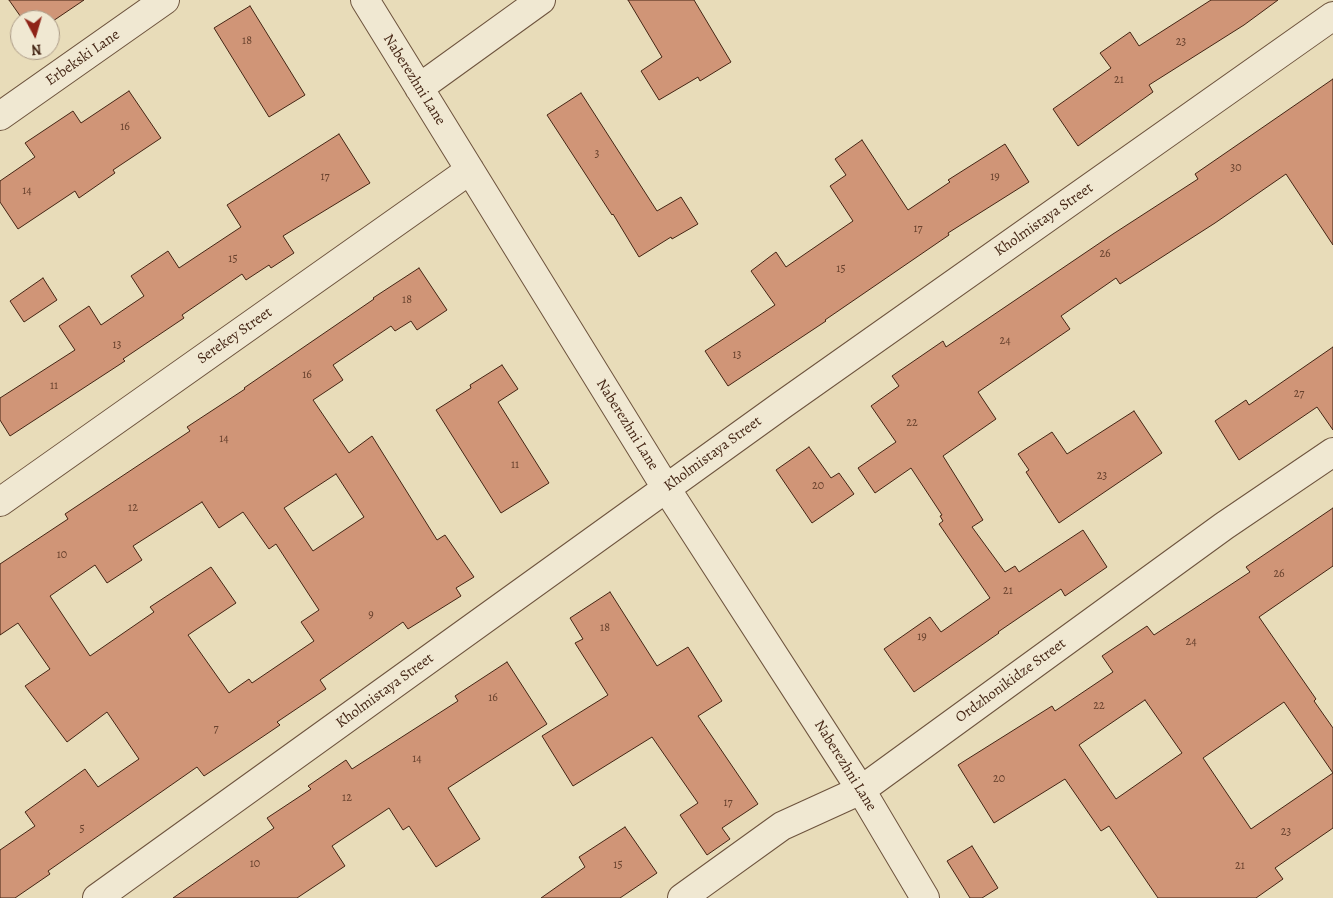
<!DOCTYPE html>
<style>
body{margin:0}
#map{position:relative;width:1333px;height:898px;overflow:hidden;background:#e8dcb9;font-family:Alegreya,serif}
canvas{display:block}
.north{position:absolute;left:10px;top:10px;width:50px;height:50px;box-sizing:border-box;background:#f0e8d2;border:1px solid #ab9a86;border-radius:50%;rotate:174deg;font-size:14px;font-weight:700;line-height:20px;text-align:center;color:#442514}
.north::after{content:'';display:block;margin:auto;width:18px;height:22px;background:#8f2418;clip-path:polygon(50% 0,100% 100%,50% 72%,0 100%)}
</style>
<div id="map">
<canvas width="1333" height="898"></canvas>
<div class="north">N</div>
</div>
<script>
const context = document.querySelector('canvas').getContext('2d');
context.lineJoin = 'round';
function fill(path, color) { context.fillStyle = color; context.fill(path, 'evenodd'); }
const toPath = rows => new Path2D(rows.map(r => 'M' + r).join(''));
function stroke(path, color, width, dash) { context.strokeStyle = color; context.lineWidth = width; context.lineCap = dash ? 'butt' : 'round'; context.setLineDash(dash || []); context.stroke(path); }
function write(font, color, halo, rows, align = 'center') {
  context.font = font + ' Alegreya,serif'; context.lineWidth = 4; context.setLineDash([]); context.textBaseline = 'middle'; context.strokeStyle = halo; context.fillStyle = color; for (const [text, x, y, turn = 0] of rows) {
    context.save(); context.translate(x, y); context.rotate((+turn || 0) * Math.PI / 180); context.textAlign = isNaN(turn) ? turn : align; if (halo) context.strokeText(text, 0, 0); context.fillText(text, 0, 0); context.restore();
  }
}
const building = toPath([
 [9,0,84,0,50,23,50,20,23,20,9,0],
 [628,0,694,0,731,62,700,81,698,77,659,100,641,71,662,57,628,0],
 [1211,0,1278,0,1244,25,1149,85,1153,92,1078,146,1053,109,1111,68,1100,53,1130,32,1139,46,1211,0],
 [250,6,305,95,269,117,214,28,250,6],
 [1333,79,1333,245,1286,174,1215,223,1120,284,1116,278,1061,316,1070,329,978,392,996,419,943,456,983,520,972,527,1005,572,1015,566,1019,572,1083,530,1107,567,1065,596,1061,589,998,632,999,633,914,692,884,649,930,617,941,632,990,598,939,524,943,521,940,516,942,515,911,468,875,493,858,468,896,442,871,406,899,386,892,376,943,341,946,347,1113,234,1198,179,1195,174,1333,79],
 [129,91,161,138,113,170,115,173,79,198,75,191,18,229,0,202,0,181,35,157,25,143,73,111,81,123,129,91],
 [581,93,657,211,681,197,698,224,672,239,671,237,639,257,613,214,612,215,547,115,581,93],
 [339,134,370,183,283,236,294,253,271,268,269,265,246,280,242,274,182,315,184,318,123,359,125,361,10,436,0,420,0,398,75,350,59,326,89,306,101,325,144,296,131,276,168,251,179,268,241,227,227,205,339,134],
 [862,140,908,210,950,182,948,180,1005,144,1029,182,948,233,949,235,825,320,826,321,728,386,705,351,775,305,751,271,776,252,786,267,853,221,830,186,846,175,835,159,862,140],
 [419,268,447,310,417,330,411,321,395,331,391,326,333,365,343,380,313,400,349,453,372,436,437,540,445,535,474,577,456,588,461,596,408,629,403,622,320,680,326,689,277,722,280,725,240,752,204,776,197,767,48,871,50,874,15,898,0,898,0,850,35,826,25,812,85,769,98,787,139,759,107,712,67,742,25,686,50,669,18,623,0,635,0,564,68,519,65,514,190,431,187,427,245,389,244,388,374,299,373,298,419,268],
 [336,474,364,517,313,551,284,508,336,474],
 [202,502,219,528,243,512,269,549,276,544,319,610,301,622,314,641,252,683,249,679,229,693,188,635,236,603,211,567,150,607,154,612,90,656,50,596,95,565,107,583,142,560,133,546,202,502],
 [43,278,57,300,24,322,10,301,43,278],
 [1333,347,1333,430,1317,407,1239,460,1215,421,1246,400,1249,405,1333,347],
 [502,365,518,389,498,402,549,483,501,513,436,410,471,388,470,385,502,365],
 [1134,411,1162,453,1059,523,1026,472,1029,470,1018,454,1052,432,1067,454,1134,411],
 [809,447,831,478,839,473,854,494,812,523,776,470,809,447],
 [1333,508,1333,566,1259,617,1316,699,1314,701,1333,728,1333,773,1284,702,1203,758,1251,829,1333,773,1333,828,1275,868,1283,879,1256,898,1158,898,1109,826,1101,831,1065,779,994,823,958,765,1052,706,1055,711,1113,672,1102,656,1147,626,1154,635,1250,572,1246,567,1333,508],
 [1145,700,1182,753,1116,799,1079,745,1145,700],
 [610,592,657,666,688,647,722,701,698,716,758,804,722,828,730,839,707,855,680,815,698,803,652,737,573,786,542,736,608,695,575,643,583,639,570,618,610,592],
 [507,662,547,724,448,788,480,839,436,867,409,826,403,830,389,808,332,846,345,866,297,898,173,898,274,828,267,818,311,789,308,786,346,760,352,769,458,701,455,696,507,662],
 [625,827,657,873,620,898,541,898,585,867,579,857,625,827],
 [972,846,998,888,982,898,970,898,947,861,972,846]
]);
const minor = toPath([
 [365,0,666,488,861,790,925,898],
 [419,88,541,0],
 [0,116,165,0],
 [0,502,470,170],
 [97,898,782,405,1333,16],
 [682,898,782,826,861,790,1224,526,1333,452]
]);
const numberNames = [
 ["18",247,41],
 ["23",1181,42],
 ["21",1119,80],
 ["16",125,127],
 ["3",597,154],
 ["30",1236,168],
 ["17",325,177],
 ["19",995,177],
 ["14",27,191],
 ["17",918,229],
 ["26",1105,254],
 ["15",233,259],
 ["15",841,269],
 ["18",407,300],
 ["24",1005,341],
 ["13",117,345],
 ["13",737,355],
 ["16",307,375],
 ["11",54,386],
 ["27",1299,394],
 ["22",912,423],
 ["14",224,439],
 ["11",515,465],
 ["23",1102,476],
 ["20",818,486],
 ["12",133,508],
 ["10",62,555],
 ["26",1279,574],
 ["21",1008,591],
 ["9",371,615],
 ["18",605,628],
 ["19",922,637],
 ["24",1191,642],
 ["16",493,698],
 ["22",1099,706],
 ["7",216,729],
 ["14",417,759],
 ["20",999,779],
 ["12",347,798],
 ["17",728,803],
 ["5",82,829],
 ["23",1286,832],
 ["10",255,864],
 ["15",618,865],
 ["21",1240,866]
];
const streetNames = [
 ["Erbekski Lane",83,58,-35],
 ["Naberezhni Lane",414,80,58],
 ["Kholmistaya Street",1044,220,-35],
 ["Serekey Street",235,336,-35],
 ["Naberezhni Lane",627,425,58],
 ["Kholmistaya Street",713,454,-36],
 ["Ordzhonikidze Street",1011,681,-36],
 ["Kholmistaya Street",385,691,-36],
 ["Naberezhni Lane",845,766,58]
];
fill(building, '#d09577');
stroke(building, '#442514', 1);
stroke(minor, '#6d533d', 30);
stroke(minor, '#f0e8d2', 28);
write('12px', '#67412d', null, numberNames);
write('15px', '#442514', '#f0e8d2', streetNames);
</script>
